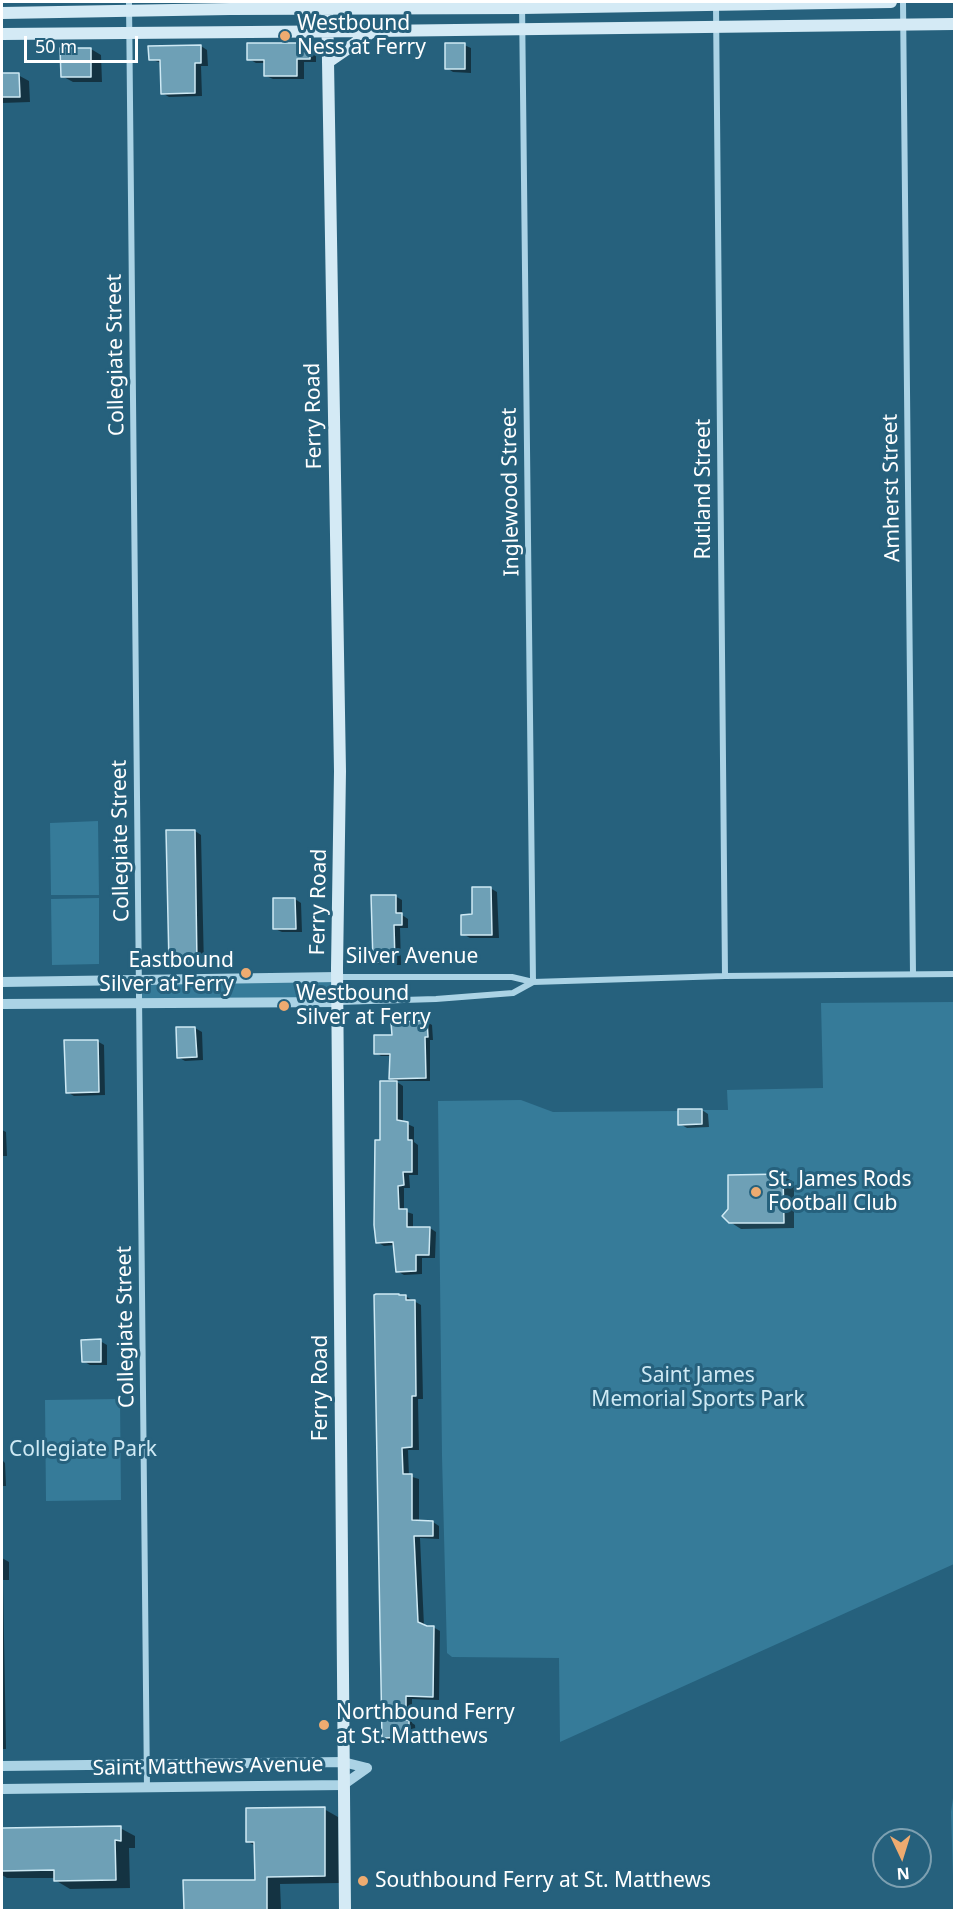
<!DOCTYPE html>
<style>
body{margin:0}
#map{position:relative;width:956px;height:1912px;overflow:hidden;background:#26617d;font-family:"Noto Sans",sans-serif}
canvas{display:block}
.frame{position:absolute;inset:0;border:3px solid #fff;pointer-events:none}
.north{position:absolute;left:872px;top:1828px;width:60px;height:60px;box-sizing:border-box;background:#26617d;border:2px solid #7da0b1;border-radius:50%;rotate:176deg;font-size:16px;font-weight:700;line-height:24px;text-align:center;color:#fff}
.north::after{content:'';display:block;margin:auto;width:21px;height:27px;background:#eeab70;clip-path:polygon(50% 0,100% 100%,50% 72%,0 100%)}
.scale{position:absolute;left:24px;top:36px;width:114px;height:27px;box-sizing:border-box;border:3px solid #fff;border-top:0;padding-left:8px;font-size:18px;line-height:21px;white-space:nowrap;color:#fff;-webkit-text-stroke:4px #26617d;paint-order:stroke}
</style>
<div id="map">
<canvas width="956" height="1912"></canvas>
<div class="frame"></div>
<div class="north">N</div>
<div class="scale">50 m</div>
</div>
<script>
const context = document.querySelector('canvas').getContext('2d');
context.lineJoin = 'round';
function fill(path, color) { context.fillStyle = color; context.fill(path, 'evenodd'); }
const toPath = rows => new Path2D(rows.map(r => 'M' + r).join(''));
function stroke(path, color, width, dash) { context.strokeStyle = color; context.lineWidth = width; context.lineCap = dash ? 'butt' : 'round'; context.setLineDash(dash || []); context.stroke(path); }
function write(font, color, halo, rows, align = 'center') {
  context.font = font + ' "Noto Sans",sans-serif'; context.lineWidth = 6; context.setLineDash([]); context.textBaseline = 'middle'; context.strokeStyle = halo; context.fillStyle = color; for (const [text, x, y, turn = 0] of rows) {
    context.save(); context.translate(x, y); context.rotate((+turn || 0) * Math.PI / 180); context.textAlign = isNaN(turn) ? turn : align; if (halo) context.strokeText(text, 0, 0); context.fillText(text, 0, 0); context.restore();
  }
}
const green = toPath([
 [98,821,99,895,51,895,50,823],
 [99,898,99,964,52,965,51,899],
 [338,977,338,1002,139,1002,139,980],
 [954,1002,954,1564,560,1742,559,1658,452,1657,447,1653,442,1456,438,1101,521,1100,553,1112,678,1111,678,1109,702,1109,702,1110,728,1110,727,1090,823,1088,821,1003],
 [120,1399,121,1500,46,1501,45,1400],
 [954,1791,954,1910,951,1812]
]);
const shadow = toPath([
 [309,44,316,48,316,62,304,62,304,79,273,79,266,76,266,63,256,63,249,59],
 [464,45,471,48,471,73,453,72,447,68],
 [201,46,207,50,208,66,201,66,202,96,169,97,162,93,161,63,150,59],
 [91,49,101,55,102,82,73,82,62,76],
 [2,75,18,75,29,81,30,102,2,103],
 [195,831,201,835,204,967,177,967,170,963],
 [490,888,497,892,499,938,470,938,463,934],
 [395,896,402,900,402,915,408,919,408,928,400,928,401,965,381,965,375,961],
 [295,899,301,903,302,932,282,932,275,929],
 [427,1022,432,1025,433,1040,430,1040,430,1081,396,1081,391,1078,391,1056,381,1056,376,1053,393,1036],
 [195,1028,202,1032,203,1060,185,1061,178,1057],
 [97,1041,104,1045,105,1095,74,1096,67,1092],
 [382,1082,397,1082,403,1086,403,1122,414,1127,414,1142,418,1145,418,1175,409,1175,410,1188,404,1188,404,1211,413,1214,413,1229,430,1228,436,1232,435,1258,422,1258,422,1274,404,1275,397,1271,395,1245,384,1246,377,1242],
 [702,1110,708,1114,709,1127,687,1128,680,1124],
 [2,1130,6,1132,7,1156,2,1156],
 [783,1176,794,1182,794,1228,741,1229,730,1222,730,1177],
 [405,1296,421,1305,423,1399,418,1399,419,1450,408,1450,409,1476,419,1479,419,1522,433,1522,439,1526,439,1539,420,1538,424,1626,433,1627,440,1631,439,1700,412,1699,412,1723,415,1725,416,1740,390,1741,383,1737],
 [100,1341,107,1345,107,1365,90,1365,83,1361],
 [2,1375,3,1461,5,1463,6,1486,2,1486,2,1558,9,1562,9,1580,3,1580,6,1749,2,1749],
 [324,1809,338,1817,339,1883,280,1884,281,1910,185,1910,256,1881,256,1846,248,1842],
 [120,1828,135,1836,135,1848,129,1848,130,1888,70,1889,55,1880,55,1878,7,1878,2,1875,2,1830]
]);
const building = toPath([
 [247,43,310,43,310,59,297,59,297,76,264,76,264,60,247,60,247,43],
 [445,43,465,43,465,69,445,69,445,43],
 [201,45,201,63,195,63,195,93,161,94,160,60,149,60,148,46,201,45],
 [60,48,91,48,91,77,61,77,60,48],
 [2,73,19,73,20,97,2,97,2,73],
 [166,830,195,830,197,963,169,964,166,830],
 [472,887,491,887,492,935,461,935,461,915,472,914,472,887],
 [371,895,396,895,396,913,402,913,402,925,394,925,395,962,373,962,371,895],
 [273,898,295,898,296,929,273,929,273,898],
 [427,1020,428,1037,425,1037,426,1078,389,1079,390,1054,374,1054,374,1035,392,1035,391,1023,427,1020],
 [176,1027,195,1027,197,1057,177,1058,176,1027],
 [64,1040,98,1040,99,1092,66,1093,64,1040],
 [380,1081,397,1081,397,1120,408,1122,408,1140,412,1140,412,1172,403,1172,404,1185,398,1186,399,1209,407,1209,407,1227,430,1227,429,1255,416,1255,416,1271,396,1272,393,1242,376,1243,374,1225,375,1140,380,1140,380,1081],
 [678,1109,702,1109,702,1124,678,1125,678,1109],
 [783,1174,784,1223,729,1223,722,1216,728,1209,728,1175,783,1174],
 [376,1294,399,1294,399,1295,406,1295,406,1300,415,1300,416,1396,412,1396,412,1447,402,1448,403,1474,412,1474,412,1520,433,1521,433,1536,414,1536,418,1622,427,1626,434,1626,433,1697,406,1696,406,1720,409,1720,409,1737,382,1738,374,1295,376,1294],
 [101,1339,101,1362,82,1362,81,1340,101,1339],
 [325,1807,325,1876,267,1877,267,1911,184,1911,183,1880,255,1880,254,1842,246,1842,246,1808,325,1807],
 [121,1826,121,1841,115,1840,116,1880,54,1881,54,1870,2,1871,2,1828,121,1826]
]);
const minor = toPath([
 [129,2,147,1788],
 [522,2,533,982],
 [903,2,913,974],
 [716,5,725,976],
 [338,977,512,977,533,982,725,976,954,974],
 [338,1002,436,999,513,993,533,982]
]);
const tertiary = toPath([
 [2,982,338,977],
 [2,1004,338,1002],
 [2,1766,343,1762,367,1768],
 [2,1789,343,1785,367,1768]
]);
const secondary = toPath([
 [327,2,340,771,337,968,345,1910],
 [2,13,230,9,522,8,891,2],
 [2,34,373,31,954,24],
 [328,62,373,31]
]);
const markers = [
 [285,36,6,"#eeab70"],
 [246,973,6,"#eeab70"],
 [284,1006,6,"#eeab70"],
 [756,1192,6,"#eeab70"],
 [324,1725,6,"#eeab70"],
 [363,1881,6,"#eeab70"]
];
const poiNames = [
 ["Westbound",297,24],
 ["Ness at Ferry",297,48],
 ["Eastbound",234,961,"right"],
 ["Silver at Ferry",234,985,"right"],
 ["Westbound",296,994],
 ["Silver at Ferry",296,1018],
 ["St. James Rods",768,1180],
 ["Football Club",768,1204],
 ["Northbound Ferry",336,1713],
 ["at St. Matthews",336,1737],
 ["Southbound Ferry at St. Matthews",375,1881]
];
const streetNames = [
 ["Collegiate Street",116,355,-91],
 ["Ferry Road",314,416,-91],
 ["Amherst Street",892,488,-91],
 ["Rutland Street",704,489,-90],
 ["Inglewood Street",511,492,-91],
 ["Collegiate Street",121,841,-91],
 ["Ferry Road",319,902,-89],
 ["Silver Avenue",412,957],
 ["Collegiate Street",126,1327,-91],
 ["Ferry Road",321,1388,-90],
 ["Saint Matthews Avenue",208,1767,-1]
];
const parkNames = [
 ["Saint James",698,1376],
 ["Memorial Sports Park",698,1400],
 ["Collegiate Park",83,1450]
];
fill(green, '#367b99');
fill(shadow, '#0007');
fill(building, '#6ea0b6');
stroke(building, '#cee9f4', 1.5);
stroke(minor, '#abd3e5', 6);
stroke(tertiary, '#abd3e5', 10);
stroke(secondary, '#d4eaf5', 12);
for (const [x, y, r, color] of markers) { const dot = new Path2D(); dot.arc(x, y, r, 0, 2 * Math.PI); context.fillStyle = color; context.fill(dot); stroke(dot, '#26617d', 2); }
write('21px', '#fff', '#26617d', poiNames, 'left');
write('21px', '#fff', '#26617d', streetNames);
write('21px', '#cee9f4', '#26617d', parkNames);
</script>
